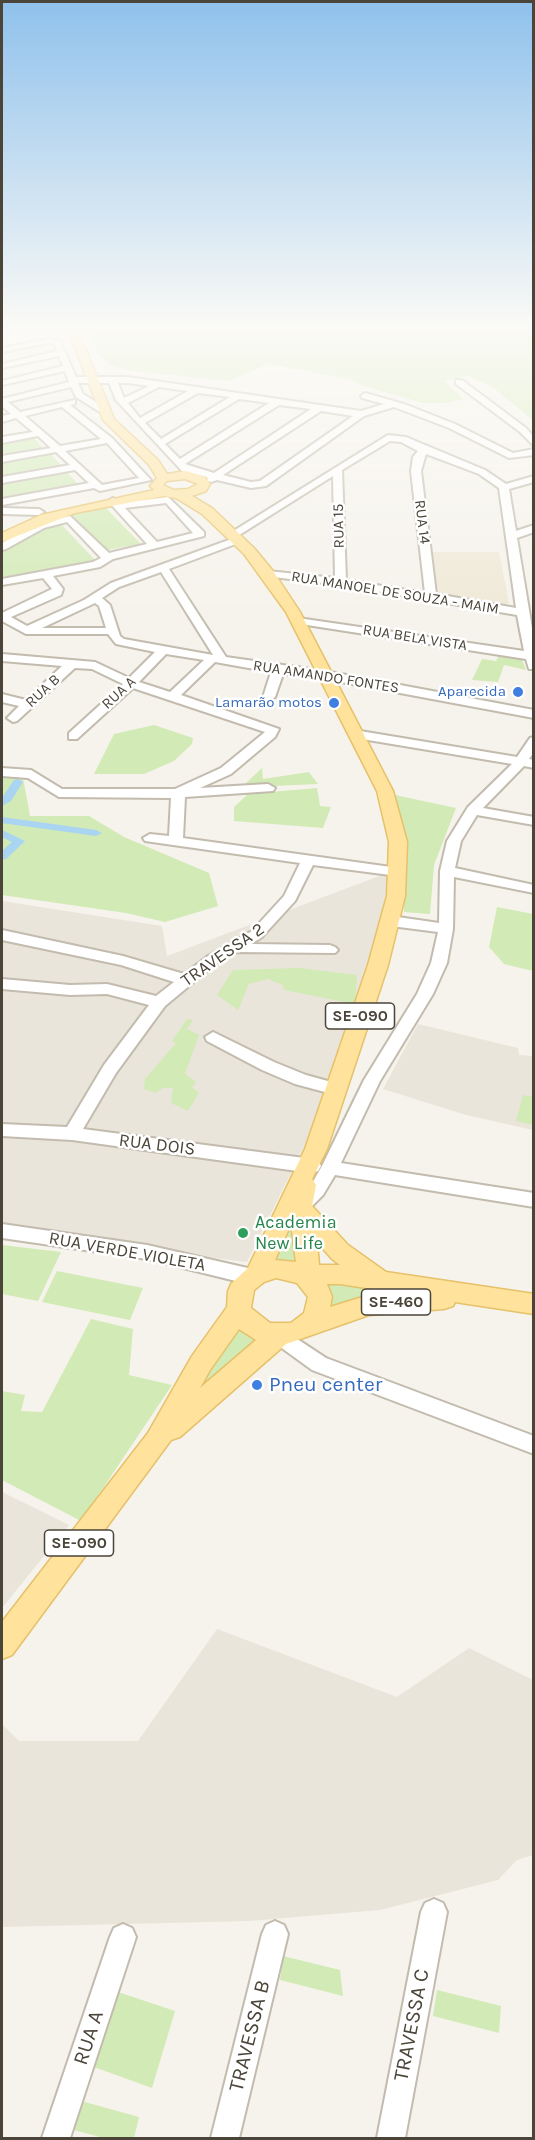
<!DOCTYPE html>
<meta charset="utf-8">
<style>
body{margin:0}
#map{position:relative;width:535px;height:2140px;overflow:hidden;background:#f6f3ec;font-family:Karla,sans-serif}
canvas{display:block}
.frame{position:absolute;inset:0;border:3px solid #4b4439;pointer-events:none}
</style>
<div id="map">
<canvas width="535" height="2140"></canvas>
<div class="frame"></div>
</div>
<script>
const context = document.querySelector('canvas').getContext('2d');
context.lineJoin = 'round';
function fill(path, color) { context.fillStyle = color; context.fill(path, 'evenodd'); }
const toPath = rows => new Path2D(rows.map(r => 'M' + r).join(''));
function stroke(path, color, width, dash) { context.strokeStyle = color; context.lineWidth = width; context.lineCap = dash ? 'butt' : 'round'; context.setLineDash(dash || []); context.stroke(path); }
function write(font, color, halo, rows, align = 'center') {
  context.font = font + ' Karla,sans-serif'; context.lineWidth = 5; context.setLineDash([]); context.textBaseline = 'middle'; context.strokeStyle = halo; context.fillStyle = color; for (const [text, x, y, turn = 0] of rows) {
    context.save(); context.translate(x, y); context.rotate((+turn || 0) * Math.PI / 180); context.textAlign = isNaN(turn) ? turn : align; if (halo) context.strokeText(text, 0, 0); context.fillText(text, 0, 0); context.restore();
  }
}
const residential = toPath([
 [390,872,356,1041,247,1262,2,1232,2,901,162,926,167,956],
 [418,1024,518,1048,519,1055,533,1056,533,1130,466,1115,383,1089],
 [2,1492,69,1525,2,1608,2,1491],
 [217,1629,397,1697,469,1648,533,1680,533,1855,517,1860,498,1880,380,1910,250,1921,2,1927,2,1724,19,1741,138,1741]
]);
const education = toPath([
 [431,552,499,552,509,603,503,606,439,595]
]);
const green = toPath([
 [88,330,533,330,533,420,491,386,468,376,444,381,464,399,444,403,423,403,363,386,349,379,268,364,228,381,126,370,112,366,100,357],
 [32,436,43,448,2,455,2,442],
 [50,453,62,466,2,476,2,461],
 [65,470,78,484,2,499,2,482],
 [103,505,141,544,107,550,71,514],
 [60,523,96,561,2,577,2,552,14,543],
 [500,654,521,657,526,670,504,665,498,682,472,680,482,659,496,661],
 [154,725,193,738,192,744,174,761,144,774,94,774,114,734],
 [262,768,263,779,309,772,318,784,251,787,246,783],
 [2,771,23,778,30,816,89,816,124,837,209,873,218,906,165,922,126,913,2,895],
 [317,788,320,806,331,807,323,828,234,821,234,807,248,794],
 [395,795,456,808,434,865,430,914,404,912,404,836],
 [497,907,533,914,533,971,504,964,489,947],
 [300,968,357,975,355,1004,284,990,283,985,268,979,249,984,238,1010,217,995,233,970],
 [187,1019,193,1020,187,1029,199,1035,185,1074,196,1082,192,1087,199,1093,188,1111,171,1103,173,1088,163,1088,155,1093,144,1089,145,1079,176,1043,172,1041],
 [523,1095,533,1097,533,1125,516,1121],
 [298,1215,316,1267,268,1265],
 [2,1245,61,1252,38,1301,2,1294],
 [57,1271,143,1288,130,1320,42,1302],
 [316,1279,433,1291,323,1317],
 [91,1319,133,1329,129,1375,172,1385,81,1521,2,1480,2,1391,25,1395,21,1411,42,1412],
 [237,1322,252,1339,269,1342,191,1407],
 [283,1956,340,1970,343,1996,280,1980],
 [437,1990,501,2006,499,2033,433,2016],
 [118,1992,175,2011,152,2088,94,2067],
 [74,2099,139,2117,134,2138,104,2138,66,2128]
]);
const canal = toPath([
 [18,779,23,782,11,801,2,806,2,798,14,780,18,779],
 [2,817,96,830,102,833,96,836,2,823,2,817],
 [2,830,25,841,6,859,2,860,2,851,12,842,2,837,2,830]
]);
const minor = toPath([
 [49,339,60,340,76,377,128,377,361,411,384,404,362,398,361,396,365,393,404,404,455,424,513,453,534,449,534,455,509,458,449,428,394,407,364,416,266,486,251,488,217,480,211,482,208,481,207,477,182,471,116,400,109,383,78,383,83,394,106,408,106,412,100,412,76,397,71,387,8,402,20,412,75,400,75,404,70,405,112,438,151,480,100,491,94,488,2,505,2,499,89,483,75,470,2,483,2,477,70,465,56,452,2,462,2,456,51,448,38,436,2,443,2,437,33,432,16,418,2,422,2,416,11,414,2,406,2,399,69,382,65,371,2,385,2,381,63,366,59,356,2,368,2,364,57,351,54,344,49,343,2,352,2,348,49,339],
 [118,383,128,383,149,386,124,398,118,383],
 [159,387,188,391,140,418,128,403,159,387],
 [198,393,230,397,161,439,145,423,198,393],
 [239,399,269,403,180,459,165,444,239,399],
 [279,405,311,409,214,473,185,464,279,405],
 [62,407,101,439,60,446,25,416,62,407],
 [321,411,353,416,260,481,251,482,223,475,321,411],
 [107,443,139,478,102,485,65,451,107,443],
 [456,380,462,380,526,428,534,437,534,446,520,432,456,384,456,380],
 [388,435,406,437,485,470,506,484,534,476,534,482,509,489,516,531,534,525,534,532,517,538,534,640,534,669,529,669,526,659,294,623,292,621,298,618,524,651,517,615,341,585,264,576,263,574,268,571,335,578,333,476,236,537,227,535,388,435],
 [390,441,401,442,418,451,413,457,411,471,425,593,346,580,342,470,390,441],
 [426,454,479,474,499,488,516,608,436,594,421,471,426,454],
 [168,497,204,532,204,536,113,559,100,567,53,576,63,589,61,595,11,617,27,626,84,600,111,583,237,537,241,538,241,542,169,569,226,657,325,671,534,710,534,718,325,679,283,674,275,697,269,701,263,697,271,672,215,662,181,695,279,729,275,737,231,774,200,788,268,784,275,788,273,791,185,797,183,838,398,868,405,872,398,876,313,865,295,901,262,937,251,944,330,945,335,947,338,950,335,953,236,952,218,962,165,1006,116,1073,83,1129,312,1159,318,1161,321,1166,318,1171,312,1173,72,1140,2,1136,2,1124,67,1127,104,1065,149,1005,107,994,70,995,2,989,2,979,70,985,107,984,156,996,174,982,121,965,2,940,2,930,123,956,184,974,208,956,252,931,284,896,300,863,145,841,143,838,150,834,169,836,171,798,59,797,28,778,2,776,2,768,31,770,62,789,175,789,221,768,265,732,133,688,77,739,69,739,69,733,123,684,92,669,75,668,17,721,13,722,7,718,19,706,2,702,2,694,26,700,62,666,2,661,2,654,95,662,129,678,155,652,116,644,108,634,26,634,2,621,2,613,52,589,43,578,2,585,2,579,93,562,101,558,67,522,44,528,6,549,2,550,2,543,36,524,70,516,109,553,147,544,108,501,113,498,120,503,168,497],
 [166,503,193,533,157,542,125,508,166,503],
 [161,572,213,655,124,639,120,636,110,605,102,598,119,587,161,572],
 [95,603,99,606,106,628,42,628,95,603],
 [166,654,204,660,170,692,139,682,166,654],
 [2,508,39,509,44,512,39,515,2,514,2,508],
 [354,730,517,757,530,738,534,737,534,752,529,759,534,760,534,768,524,766,483,808,534,817,534,825,477,815,461,841,455,868,534,885,534,893,454,877,453,929,447,963,433,994,380,1081,341,1163,534,1193,534,1207,335,1175,323,1195,306,1212,294,1212,291,1207,311,1185,322,1166,364,1080,417,994,431,963,438,932,391,926,384,921,391,916,439,923,440,871,447,841,468,807,512,764,350,737,350,731,354,730],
 [213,1032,274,1062,306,1075,342,1085,344,1089,336,1095,295,1084,262,1070,207,1041,205,1037,213,1032],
 [2,1224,147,1245,252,1269,259,1272,261,1277,259,1282,252,1285,147,1259,2,1238,2,1224],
 [279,1327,326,1358,534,1436,534,1454,312,1370,272,1341,269,1335,272,1329,279,1327],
 [434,1899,443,1903,447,1912,405,2138,377,2138,421,1912,425,1903,434,1899],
 [275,1921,284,1925,288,1934,239,2138,211,2138,262,1934,266,1925,275,1921],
 [123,1924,132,1928,136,1937,70,2138,42,2138,110,1937,114,1928,123,1924]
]);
const major = toPath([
 [68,330,78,330,114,419,158,460,167,474,186,471,205,477,210,484,206,491,192,496,212,508,254,548,273,571,300,612,393,791,407,842,405,896,388,965,327,1149,312,1179,316,1185,312,1206,348,1245,386,1272,534,1294,534,1314,455,1302,453,1306,444,1309,369,1315,286,1344,180,1437,171,1440,12,1655,2,1659,2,1622,148,1433,192,1356,227,1307,228,1291,231,1284,248,1268,305,1149,368,965,387,896,389,842,377,791,286,612,244,554,202,514,176,498,164,496,75,513,2,542,2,533,41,515,154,490,150,486,157,478,149,465,103,420,68,330],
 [185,479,198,484,188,489,174,490,163,485,167,481,185,479],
 [291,1224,296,1262,275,1260,291,1224],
 [317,1242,332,1259,340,1265,319,1265,317,1242],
 [276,1278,297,1283,308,1297,304,1313,291,1323,270,1323,251,1308,254,1290,264,1282,276,1278],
 [327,1284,340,1284,399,1293,369,1295,330,1307,332,1297,327,1284],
 [239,1329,256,1340,200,1388,210,1370,239,1329]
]);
const markers = [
 [518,692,6,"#3f7fe0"],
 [334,703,6,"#3f7fe0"],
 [243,1233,6,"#2e9e5b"],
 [257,1385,6,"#3f7fe0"]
];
const farStreetnames = [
 ["RUA 14",422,522,83],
 ["RUA 15",339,526,-91],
 ["RUA MANOEL DE SOUZA - MAIM",395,593,9],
 ["RUA BELA VISTA",415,638,9],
 ["RUA AMANDO FONTES",326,677,9],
 ["RUA B",43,691,-43],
 ["RUA A",119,693,-43]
];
const farShopnames = [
 ["Aparecida",506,692],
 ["Lamarão motos",322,703]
];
const shields = [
 [360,1016,69],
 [396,1302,69],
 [79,1543,69]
];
const shieldNames = [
 ["SE-090",360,1016],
 ["SE-460",396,1302],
 ["SE-090",79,1543]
];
const streetNames = [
 ["TRAVESSA 2",223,955,-35],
 ["RUA DOIS",157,1145,7],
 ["RUA VERDE VIOLETA",127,1252,10]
];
const leisureNames = [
 ["Academia",255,1223],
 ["New Life",255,1244]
];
const nearShopnames = [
 ["Pneu center",269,1385]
];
const nearStreetnames = [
 ["TRAVESSA C",412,2025,-79],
 ["TRAVESSA B",250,2036,-76],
 ["RUA A",89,2038,-72]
];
fill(residential, '#eae5da');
fill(education, '#efe8d6');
fill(green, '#d2eab5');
fill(canal, '#a9d4f2');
stroke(minor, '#c2bbae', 4);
stroke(major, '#e6c16a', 3);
fill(minor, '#fff');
fill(major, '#ffe39c');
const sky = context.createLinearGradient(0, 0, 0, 629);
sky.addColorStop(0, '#8fc1ec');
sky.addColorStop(0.52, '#fbfaf6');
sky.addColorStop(1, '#fbfaf600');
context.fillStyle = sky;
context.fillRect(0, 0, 535, 629);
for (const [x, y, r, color] of markers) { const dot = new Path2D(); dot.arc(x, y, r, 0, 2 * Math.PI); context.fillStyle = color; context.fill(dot); stroke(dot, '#fff', 2); }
write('15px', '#4b4439', '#fff', farStreetnames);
write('15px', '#366cbe', '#fff', farShopnames, 'right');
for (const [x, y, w] of shields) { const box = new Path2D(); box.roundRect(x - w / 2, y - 13, w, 26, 4.5); context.fillStyle = '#fff'; context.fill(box); stroke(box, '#4b4439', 1.5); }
write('bold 16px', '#4b4439', null, shieldNames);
write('18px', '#4b4439', '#fff', streetNames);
write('18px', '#27864d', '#fff', leisureNames, 'left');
write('21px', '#366cbe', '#fff', nearShopnames, 'left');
write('21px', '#4b4439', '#fff', nearStreetnames);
</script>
